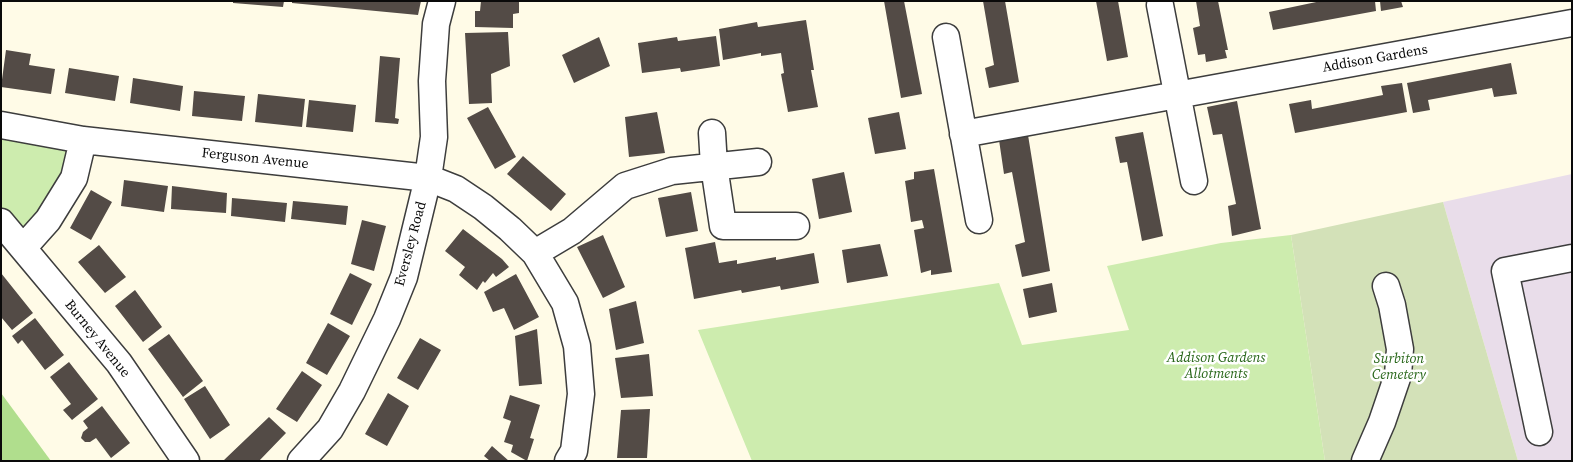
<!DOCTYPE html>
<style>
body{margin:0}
#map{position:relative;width:1573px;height:462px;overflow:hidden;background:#fffbe7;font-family:"Source Serif 4",serif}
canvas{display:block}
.frame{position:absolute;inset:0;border:2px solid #0a0a0a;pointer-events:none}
</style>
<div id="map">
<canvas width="1573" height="462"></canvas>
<div class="frame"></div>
</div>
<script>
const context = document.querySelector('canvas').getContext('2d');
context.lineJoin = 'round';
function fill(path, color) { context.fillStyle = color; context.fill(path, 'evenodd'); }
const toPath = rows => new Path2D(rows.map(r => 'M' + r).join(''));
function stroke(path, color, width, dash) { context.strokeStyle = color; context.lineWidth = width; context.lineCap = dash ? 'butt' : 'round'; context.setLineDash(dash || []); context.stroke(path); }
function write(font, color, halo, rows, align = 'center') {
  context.font = font + ' "Source Serif 4",serif'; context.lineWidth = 5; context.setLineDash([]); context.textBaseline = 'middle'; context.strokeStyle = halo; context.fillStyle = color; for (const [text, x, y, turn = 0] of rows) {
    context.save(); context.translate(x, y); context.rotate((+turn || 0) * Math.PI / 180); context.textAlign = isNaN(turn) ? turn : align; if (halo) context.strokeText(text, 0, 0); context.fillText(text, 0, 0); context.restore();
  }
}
const industrial = toPath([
 [1572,174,1572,461,1518,461,1443,202]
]);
const green = toPath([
 [1,131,69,146,58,186,28,227,18,226,1,207],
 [1291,235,1325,461,752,461,698,330,999,283,1022,345,1129,330,1107,266,1221,243]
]);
const forest = toPath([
 [1,393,51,461,1,461]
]);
const cemetery = toPath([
 [1443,202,1518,461,1325,461,1291,235]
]);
const building = toPath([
 [233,1,284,1,283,7,233,3],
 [292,1,421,1,418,15,292,3],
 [481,1,519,1,519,13,513,14,513,28,475,27,475,11,480,11],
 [884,1,904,1,922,94,901,98],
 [983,1,1005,1,1019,82,989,88,985,68,994,65],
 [1096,1,1118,1,1128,57,1107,61],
 [1196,1,1218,1,1228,50,1225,50,1227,58,1206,62,1205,54,1198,55,1193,28,1200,26],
 [1321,1,1375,1,1376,11,1273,30,1269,12],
 [1380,1,1401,1,1403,7,1381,11],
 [806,20,814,70,811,70,818,107,788,112,781,74,784,73,781,53,761,56,761,53,723,60,719,29,757,22,758,27],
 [508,32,510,66,491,74,492,103,469,104,465,33],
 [716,36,720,66,681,72,680,68,642,73,638,43,677,37,678,41],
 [599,37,610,66,574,83,562,55],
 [6,50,31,54,29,65,55,69,51,94,1,87],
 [380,56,400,58,395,118,399,119,398,124,375,122],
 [1511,63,1517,94,1494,97,1492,88,1428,100,1430,110,1413,113,1407,83],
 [69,68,119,76,115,101,65,93],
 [133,78,183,86,180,111,130,103],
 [1402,83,1407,112,1295,133,1289,104,1311,100,1312,109,1383,95,1381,86],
 [194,91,245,96,242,121,192,116],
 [258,94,305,99,302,127,255,122],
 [309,100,356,105,353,132,306,127],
 [1237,101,1261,229,1232,236,1228,206,1236,204,1222,134,1213,135,1207,107],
 [488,107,516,157,495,169,467,118],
 [657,112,665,153,629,157,625,117],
 [899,112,906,149,875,154,868,118],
 [1143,132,1163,236,1142,241,1127,162,1120,163,1115,137],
 [1028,135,1050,271,1022,277,1015,245,1025,242,1012,172,1004,174,999,140],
 [523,156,566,194,551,211,507,174],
 [934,169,952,272,931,275,931,270,921,273,914,230,924,228,922,220,911,222,905,181,914,179,914,172],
 [844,172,852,212,819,219,812,179],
 [124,180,168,186,164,212,121,206],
 [172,186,227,193,226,213,171,209],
 [91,190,112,202,91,240,70,228],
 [691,192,698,231,666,237,658,198],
 [232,198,287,203,285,222,231,216],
 [293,201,348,206,346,225,291,219],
 [362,220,386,226,374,271,351,264],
 [463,229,502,259,509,267,496,277,493,273,485,283,483,281,477,290,459,275,465,267,445,251],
 [603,235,625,287,603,298,577,247],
 [715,242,719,263,737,260,737,264,776,257,776,260,814,253,819,283,781,290,780,286,742,293,741,290,694,299,685,248],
 [880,244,888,276,847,283,842,250],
 [99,245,126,277,105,293,78,262],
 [1,273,33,313,12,330,1,317],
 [350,273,372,284,352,325,330,314],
 [516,274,539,317,514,330,504,308,493,312,484,292],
 [1052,283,1057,312,1029,318,1023,289],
 [135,290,162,327,143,342,115,306],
 [636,301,644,343,616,350,609,309],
 [35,318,64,355,45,370,22,340,18,344,12,336],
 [328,323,350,336,327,375,306,363],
 [537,329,542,384,519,386,515,336],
 [169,334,203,381,183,397,148,349],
 [420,338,441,350,418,390,397,378],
 [649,354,653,396,621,398,615,358],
 [69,362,98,399,72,420,63,410,71,404,50,377],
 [302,371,322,385,297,422,276,409],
 [205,386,230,425,210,439,184,399],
 [388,393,409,406,387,446,365,434],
 [510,395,540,405,530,438,534,439,527,461,511,452,513,445,504,442,511,421,503,418],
 [102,406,130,443,111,458,96,438,90,442,85,442,81,438,83,432,88,428,83,421],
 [650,409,647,458,617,458,621,410],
 [269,417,286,433,259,461,224,460],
 [492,446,509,461,490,461,484,456]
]);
const minor = toPath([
 [1160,5,1194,181],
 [946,37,979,220],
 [1,125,83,140,428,178,456,189,483,207,510,229,535,253,565,303,577,346,581,394,574,451,568,461],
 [712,133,714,166,723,226,796,226],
 [963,134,1572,23],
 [1,222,119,363,186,461],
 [23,248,48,220,74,178,83,140],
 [535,253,572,231,625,186,672,171,758,162],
 [1539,432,1505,271,1572,258],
 [301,461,330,429,352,391,387,319,404,277,428,178,434,137,432,81,436,24,442,1],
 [1365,461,1382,422,1398,375,1400,349,1392,305,1386,286]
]);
const streetNames = [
 ["Addison Gardens",1375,59,-10],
 ["Ferguson Avenue",255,159,6],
 ["Eversley Road",411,244,-75],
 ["Burney Avenue",97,339,51]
];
const parkNames = [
 ["Addison Gardens",1216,358],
 ["Allotments",1216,374],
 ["Surbiton",1399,359],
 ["Cemetery",1399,375]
];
fill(industrial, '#e9ddea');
fill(green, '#cdecae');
fill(forest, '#b0de8d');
fill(cemetery, '#d3e1b8');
fill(building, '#534b46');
stroke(minor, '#3d3d3d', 29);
stroke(minor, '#fff', 26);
write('14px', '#0a0a0a', '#fff', streetNames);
write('italic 14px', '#266517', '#fff', parkNames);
</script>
